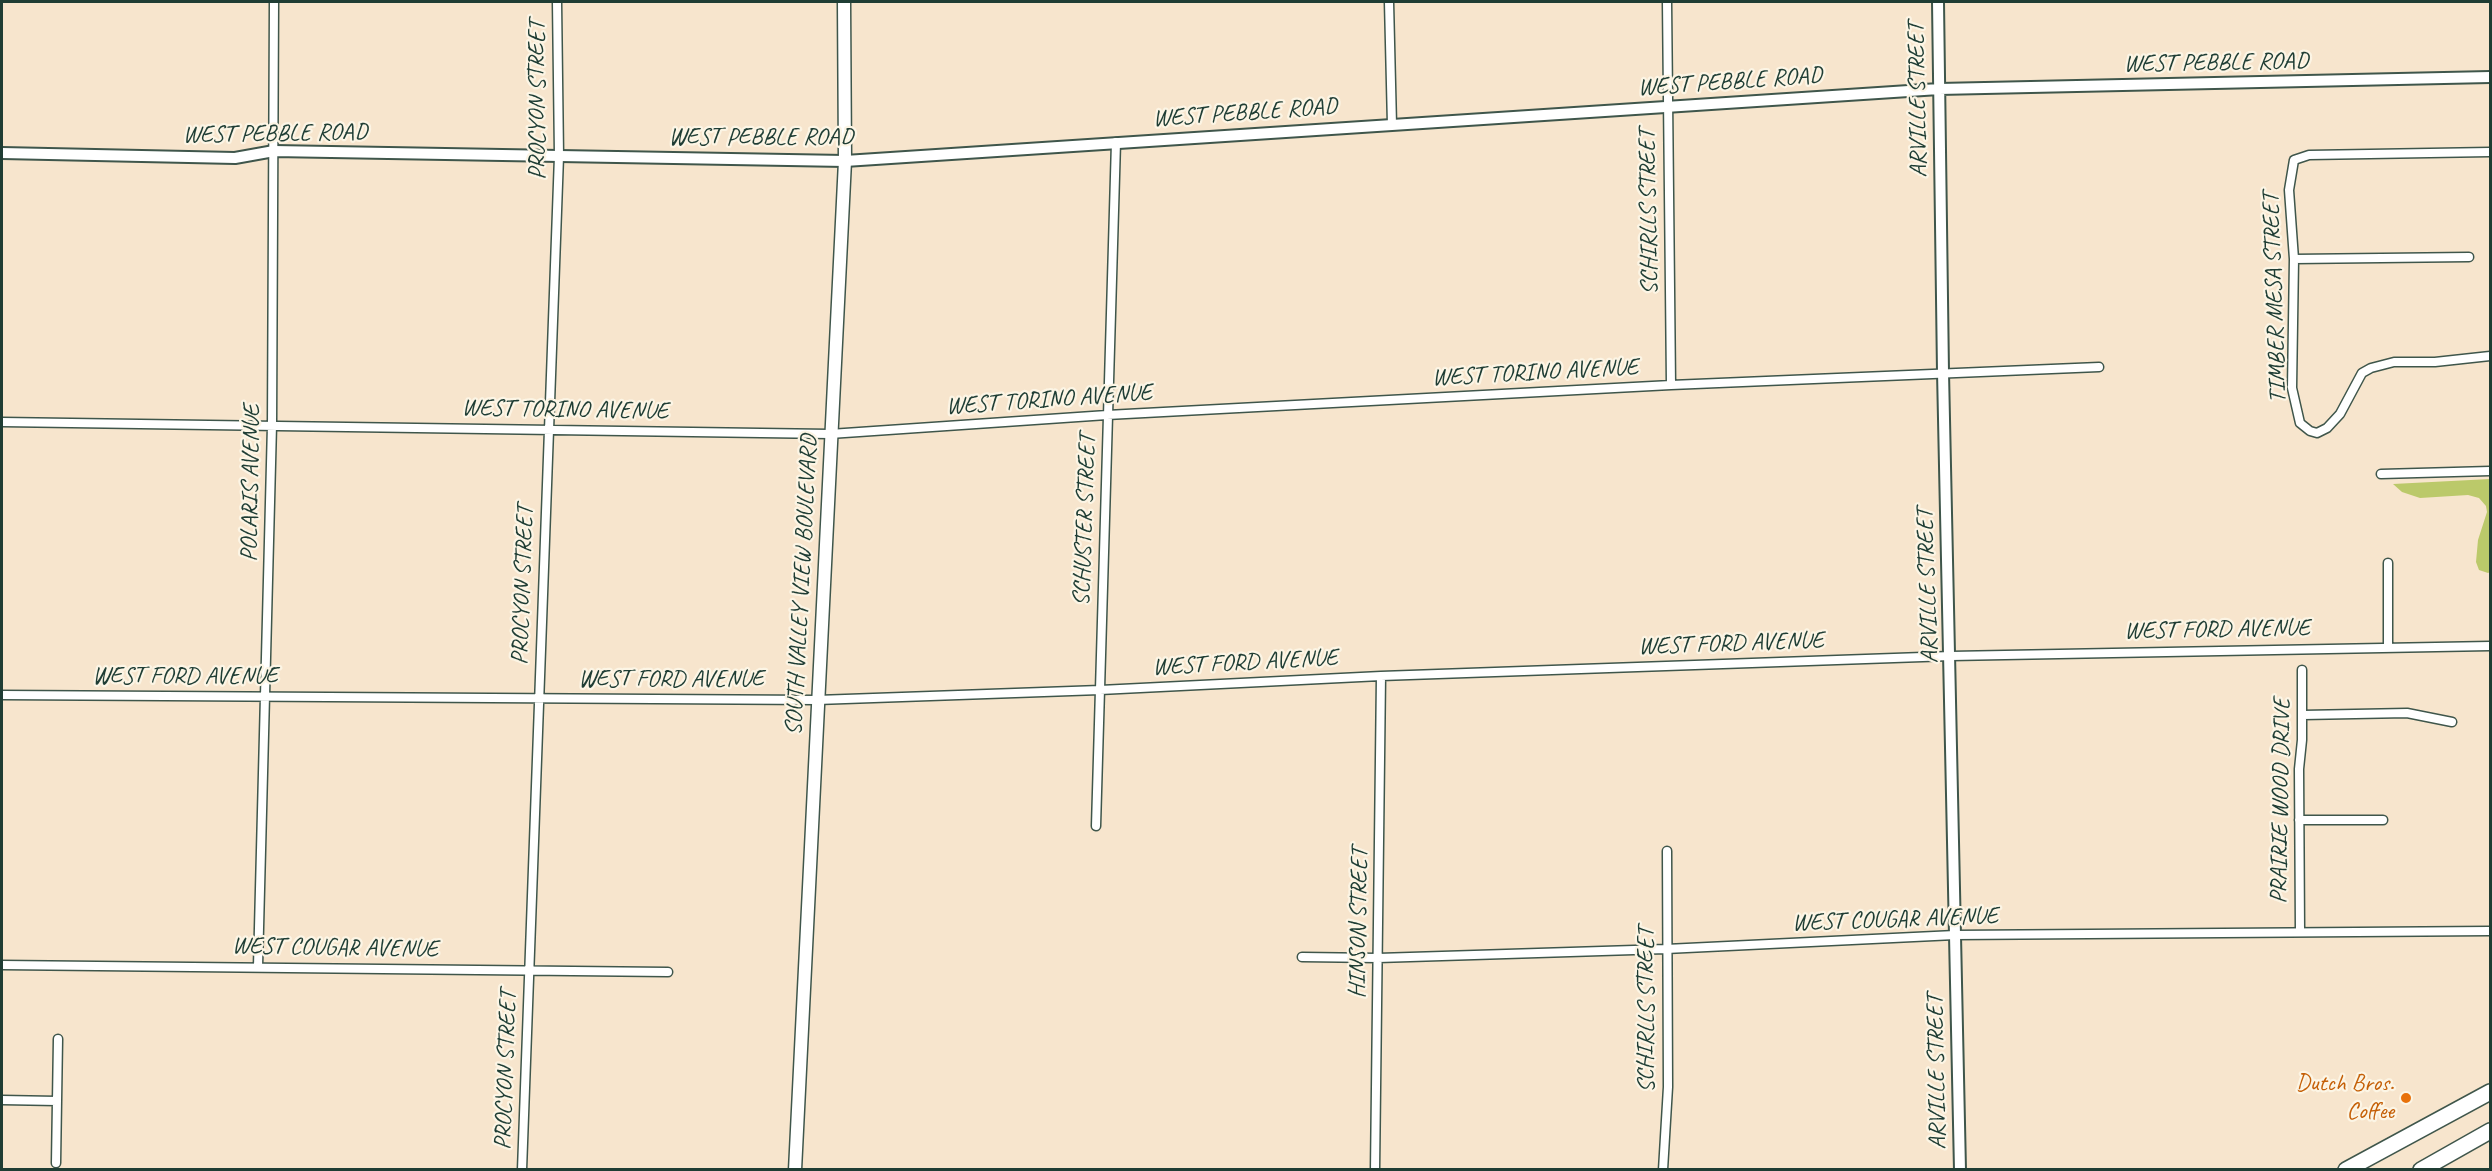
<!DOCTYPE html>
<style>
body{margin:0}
#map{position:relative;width:2492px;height:1171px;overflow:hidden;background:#f7e5cd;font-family:Caveat,sans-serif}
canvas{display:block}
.frame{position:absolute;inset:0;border:3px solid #1f3d34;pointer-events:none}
</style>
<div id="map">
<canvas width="2492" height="1171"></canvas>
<div class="frame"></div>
</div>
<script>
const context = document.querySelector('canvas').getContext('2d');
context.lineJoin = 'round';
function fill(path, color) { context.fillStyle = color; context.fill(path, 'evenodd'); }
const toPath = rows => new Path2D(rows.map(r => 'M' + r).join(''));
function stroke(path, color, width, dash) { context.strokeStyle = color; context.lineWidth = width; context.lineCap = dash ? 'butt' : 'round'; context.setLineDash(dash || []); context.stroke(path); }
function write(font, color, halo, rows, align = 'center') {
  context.font = font + ' Caveat,sans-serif'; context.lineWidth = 4.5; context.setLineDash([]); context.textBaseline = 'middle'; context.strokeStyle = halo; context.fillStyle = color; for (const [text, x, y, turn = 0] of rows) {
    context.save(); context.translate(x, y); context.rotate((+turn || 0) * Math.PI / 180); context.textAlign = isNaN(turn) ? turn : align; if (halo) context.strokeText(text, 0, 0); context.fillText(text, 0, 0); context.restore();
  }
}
const green = toPath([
 [2490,479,2490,572,2488,573,2479,570,2476,562,2478,540,2487,512,2486,506,2479,498,2468,495,2420,498,2402,492,2393,484]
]);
const minor = toPath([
 [1389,2,1392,125],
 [1667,2,1671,385],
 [2490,152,2309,155,2294,160,2289,190,2294,259,2292,388,2300,423,2310,431,2317,433,2327,428,2340,414,2362,373,2371,368,2394,362,2435,362,2490,356],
 [2294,259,2469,257],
 [2,422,830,434,1107,415,1671,385,2099,367],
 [2381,474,2490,471],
 [2388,563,2388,646],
 [2,695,817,700,1100,690,1381,676,1951,656,2490,646],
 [2303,715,2407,713,2452,722],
 [2299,820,2383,820],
 [1096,826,1116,142],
 [2300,932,2299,769,2302,740,2302,670],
 [1302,957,1378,958,1666,949,1955,935,2490,931],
 [2,965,668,972],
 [258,966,272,425,274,2],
 [2,1100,57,1101],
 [56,1163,58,1039],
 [522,1170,559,156,557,2],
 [1375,1170,1381,676],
 [1663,1170,1668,1087,1667,851]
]);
const tertiary = toPath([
 [1938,2,1943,372,1960,1170],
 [2,153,235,158,274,151,845,161,1939,89,2490,77]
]);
const secondary = toPath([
 [795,1170,845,161,844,2]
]);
const trunk = toPath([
 [2346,1170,2490,1092],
 [2421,1170,2490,1131]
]);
const markers = [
 [2406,1098,6,"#e8710a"]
];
const streetNames = [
 ["WEST PEBBLE ROAD",2216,63,-1],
 ["WEST PEBBLE ROAD",1730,82,-4],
 ["PROCYON STREET",538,100,-90],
 ["ARVILLE STREET",1918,100,-91],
 ["WEST PEBBLE ROAD",1245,113,-4],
 ["WEST PEBBLE ROAD",275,134,-1],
 ["WEST PEBBLE ROAD",761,138],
 ["SCHIRLLS STREET",1649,212,-91],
 ["TIMBER MESA STREET",2275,298,-92],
 ["WEST TORINO AVENUE",1535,373,-3],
 ["WEST TORINO AVENUE",1049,400,-4],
 ["WEST TORINO AVENUE",565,410,1],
 ["POLARIS AVENUE",251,483,-89],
 ["SCHUSTER STREET",1085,520,-88],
 ["PROCYON STREET",523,585,-88],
 ["SOUTH VALLEY VIEW BOULEVARD",802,585,-87],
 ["ARVILLE STREET",1928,586,-92],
 ["WEST FORD AVENUE",2217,630,-1],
 ["WEST FORD AVENUE",1731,644,-2],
 ["WEST FORD AVENUE",1245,663,-3],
 ["WEST FORD AVENUE",185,677],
 ["WEST FORD AVENUE",671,680],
 ["PRAIRIE WOOD DRIVE",2281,801,-89],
 ["WEST COUGAR AVENUE",1895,920,-2],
 ["HINSON STREET",1359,923,-89],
 ["WEST COUGAR AVENUE",335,948,1],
 ["SCHIRLLS STREET",1647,1010,-90],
 ["PROCYON STREET",506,1070,-88],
 ["ARVILLE STREET",1937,1072,-91]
];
const foodNames = [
 ["Dutch Bros.",2394,1084],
 ["Coffee",2394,1112]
];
fill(green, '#bbc96a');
stroke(minor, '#3f564b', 11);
stroke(tertiary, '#3f564b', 14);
stroke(secondary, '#3f564b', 15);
stroke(trunk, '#3f564b', 18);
stroke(minor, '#fff', 8);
stroke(tertiary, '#fff', 10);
stroke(secondary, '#fff', 12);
stroke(trunk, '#fff', 15);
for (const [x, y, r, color] of markers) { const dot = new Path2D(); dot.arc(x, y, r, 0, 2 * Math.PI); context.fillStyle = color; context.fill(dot); stroke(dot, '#fcf5e5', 2); }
write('24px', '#1f3d34', '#fcf5e5', streetNames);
write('24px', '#c56008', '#fcf5e5', foodNames, 'right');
</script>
